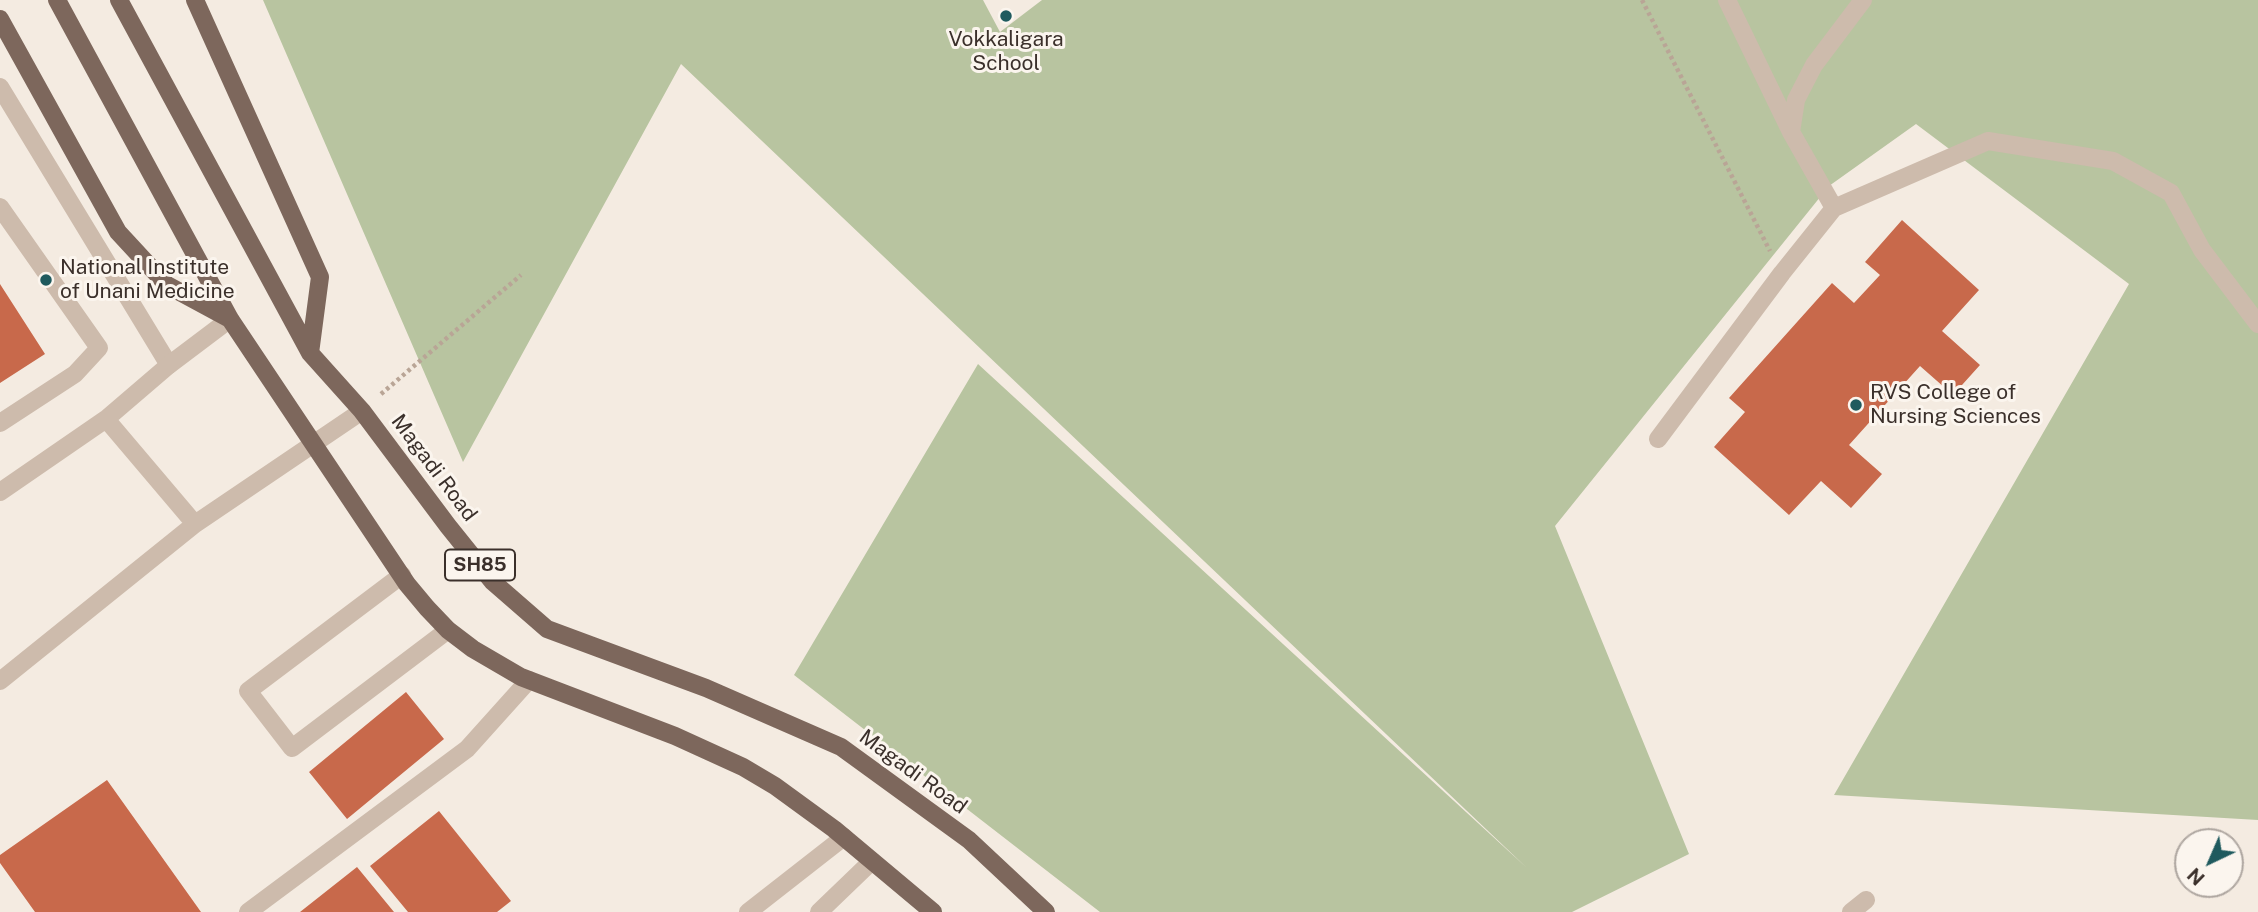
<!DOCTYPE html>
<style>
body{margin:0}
#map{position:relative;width:2258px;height:912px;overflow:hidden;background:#f4ebe1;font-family:"Public Sans",sans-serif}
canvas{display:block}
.north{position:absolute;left:2174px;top:828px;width:70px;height:70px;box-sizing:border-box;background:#fbf5ee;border:2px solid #aea6a0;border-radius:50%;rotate:224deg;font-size:19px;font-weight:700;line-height:28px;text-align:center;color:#3b302b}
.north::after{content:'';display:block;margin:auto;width:24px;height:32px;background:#1f5a5e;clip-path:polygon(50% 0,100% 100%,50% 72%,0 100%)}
</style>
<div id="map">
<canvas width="2258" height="912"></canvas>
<div class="north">N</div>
</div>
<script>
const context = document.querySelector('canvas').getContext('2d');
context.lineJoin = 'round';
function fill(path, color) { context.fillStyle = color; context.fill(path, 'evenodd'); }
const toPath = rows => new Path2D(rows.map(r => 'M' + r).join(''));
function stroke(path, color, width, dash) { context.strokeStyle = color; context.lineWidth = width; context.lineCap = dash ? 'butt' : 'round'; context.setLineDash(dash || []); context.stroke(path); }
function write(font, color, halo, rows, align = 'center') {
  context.font = font + ' "Public Sans",sans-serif'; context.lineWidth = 6; context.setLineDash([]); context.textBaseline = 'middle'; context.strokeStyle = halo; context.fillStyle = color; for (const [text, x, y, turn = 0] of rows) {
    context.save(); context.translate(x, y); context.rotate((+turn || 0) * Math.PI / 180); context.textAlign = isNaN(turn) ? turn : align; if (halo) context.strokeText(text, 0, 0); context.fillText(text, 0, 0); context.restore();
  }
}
const green = toPath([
 [263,0,983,0,1000,32,1042,0,2258,0,2258,820,1834,795,2129,284,1916,124,1829,186,1555,526,1689,854,1572,912,1100,912,794,675,978,364,1527,868,681,64,463,462]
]);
const building = toPath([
 [1902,220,1979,290,1942,331,1980,365,1953,395,1920,366,1849,445,1882,474,1851,508,1821,481,1789,515,1714,447,1745,412,1729,398,1832,283,1854,303,1880,275,1865,262],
 [0,284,45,354,0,383],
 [406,692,444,739,347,819,309,772],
 [107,780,201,912,35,912,0,863,0,855],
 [439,811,511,901,497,912,408,912,370,866],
 [357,867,394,912,300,912]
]);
const path = toPath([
 [1642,0,1770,251],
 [381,394,521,275]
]);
const service = toPath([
 [1727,0,1791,132],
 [0,87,169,365],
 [0,207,99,348,75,374,0,423],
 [1834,208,1791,132,1796,100,1814,65,1863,0],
 [1658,439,1782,273,1834,208,1988,141,2113,161,2171,193,2202,250,2258,324],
 [402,575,248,691,292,748,448,630],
 [248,912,467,749,529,680],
 [819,912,872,861],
 [1851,912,1866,900]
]);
const minor = toPath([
 [0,492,106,419],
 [195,524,106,419,169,365,230,319],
 [0,681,195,524,362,411],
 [748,912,844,837]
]);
const primary = toPath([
 [57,0,230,319,407,584,427,608,448,630,473,649,521,677,675,736,743,767,775,786,834,829,933,912],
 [119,0,310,353,362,411,448,526,493,582,547,629,706,688,841,747,969,840,1046,912],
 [195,0,320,277,310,353],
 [0,19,118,232,167,285,230,319]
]);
const markers = [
 [1006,16,7,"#1f5a5e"],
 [46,280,7,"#1f5a5e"],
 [1856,405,7,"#1f5a5e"]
];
const shields = [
 [480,565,70]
];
const shieldNames = [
 ["SH85",480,565]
];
const poiNames = [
 ["Vokkaligara",1006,40,"center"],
 ["School",1006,64,"center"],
 ["National Institute",60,268],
 ["of Unani Medicine",60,292],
 ["RVS College of",1870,393],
 ["Nursing Sciences",1870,417]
];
const streetNames = [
 ["Magadi Road",434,468,53],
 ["Magadi Road",913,772,36]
];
fill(green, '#b8c4a0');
fill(building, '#c8694b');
stroke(path, '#b9a596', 4.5, [3.5, 3.5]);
stroke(service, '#cdbbac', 18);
stroke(minor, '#cdbbac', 18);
stroke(primary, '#7d675c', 18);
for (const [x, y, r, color] of markers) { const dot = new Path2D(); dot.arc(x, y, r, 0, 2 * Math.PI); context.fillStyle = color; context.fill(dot); stroke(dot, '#fbf5ee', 2.5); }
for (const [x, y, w] of shields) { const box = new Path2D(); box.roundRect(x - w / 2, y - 15.5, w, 31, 5); context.fillStyle = '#fbf5ee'; context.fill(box); stroke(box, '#3b302b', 2); }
write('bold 19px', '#3b302b', null, shieldNames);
write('21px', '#3b302b', '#fbf5ee', poiNames, 'left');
write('21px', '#3b302b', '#fbf5ee', streetNames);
</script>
